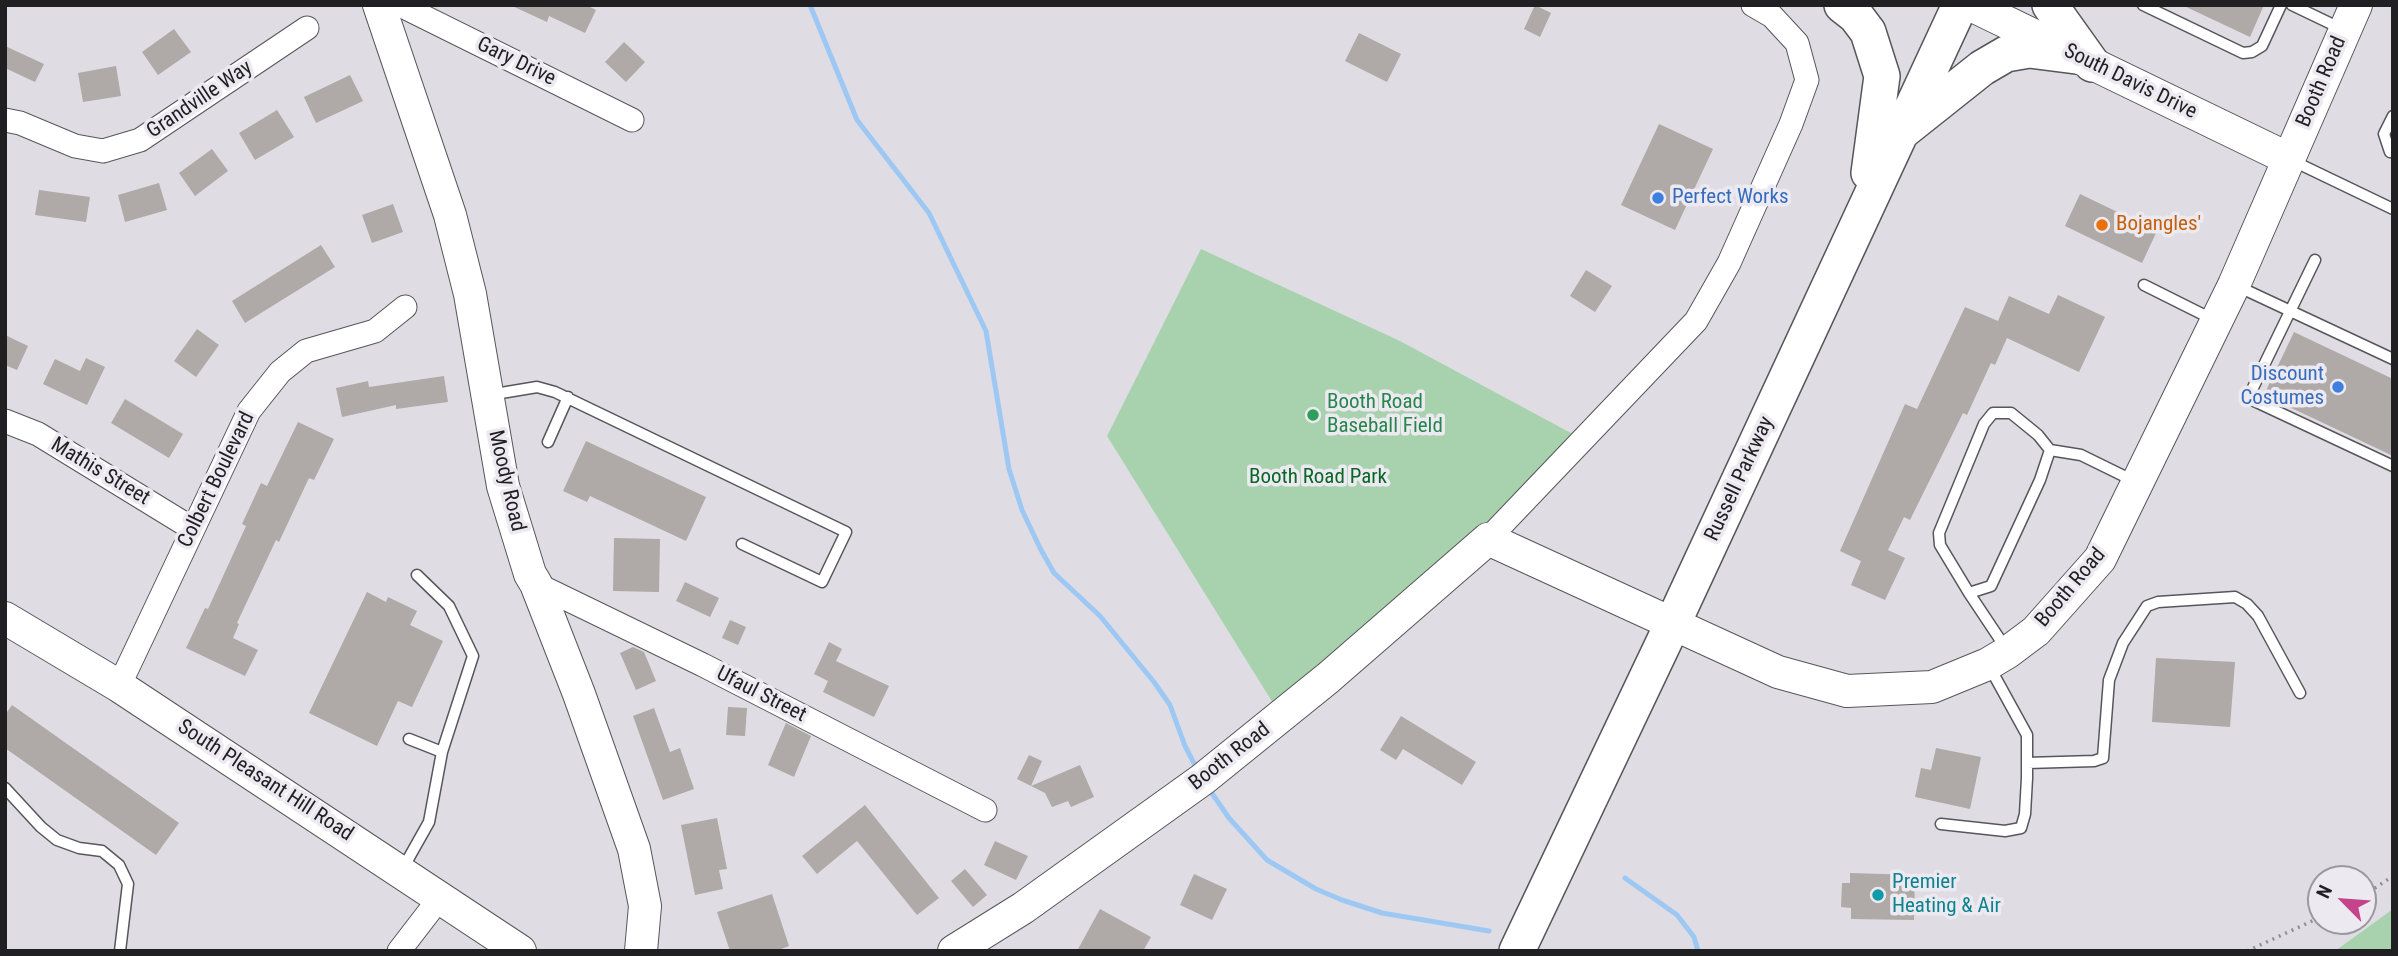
<!DOCTYPE html>
<style>
body{margin:0}
#map{position:relative;width:2398px;height:956px;overflow:hidden;background:#dfdde3;font-family:"Roboto Condensed",sans-serif}
canvas{display:block}
.frame{position:absolute;inset:0;border:7px solid #201f21;pointer-events:none}
.north{position:absolute;left:2307px;top:865px;width:70px;height:70px;box-sizing:border-box;background:#eceaf0;border:2px solid #9a999d;border-radius:50%;rotate:295deg;font-size:19px;font-weight:700;line-height:28px;text-align:center;color:#201f21}
.north::after{content:'';display:block;margin:auto;width:24px;height:32px;background:#c5438b;clip-path:polygon(50% 0,100% 100%,50% 72%,0 100%)}
</style>
<div id="map">
<canvas width="2398" height="956"></canvas>
<div class="frame"></div>
<div class="north">N</div>
</div>
<script>
const context = document.querySelector('canvas').getContext('2d');
context.lineJoin = 'round';
function fill(path, color) { context.fillStyle = color; context.fill(path, 'evenodd'); }
const toPath = rows => new Path2D(rows.map(r => 'M' + r).join(''));
function stroke(path, color, width, dash) { context.strokeStyle = color; context.lineWidth = width; context.lineCap = dash ? 'butt' : 'round'; context.setLineDash(dash || []); context.stroke(path); }
function write(font, color, halo, rows, align = 'center') {
  context.font = font + ' "Roboto Condensed",sans-serif'; context.lineWidth = 7; context.setLineDash([]); context.textBaseline = 'middle'; context.strokeStyle = halo; context.fillStyle = color; for (const [text, x, y, turn = 0] of rows) {
    context.save(); context.translate(x, y); context.rotate((+turn || 0) * Math.PI / 180); context.textAlign = isNaN(turn) ? turn : align; if (halo) context.strokeText(text, 0, 0); context.fillText(text, 0, 0); context.restore();
  }
}
const green = toPath([
 [1201,249,1400,341,1582,439,1281,716,1107,436],
 [2393,909,2393,951,2335,951]
]);
const stream = toPath([
 [810,5,857,120,929,213,986,331,1009,469,1022,510,1040,548,1054,573,1100,616,1154,682,1170,705,1185,746,1198,771],
 [1209,789,1229,818,1267,860,1316,889,1342,900,1382,913,1489,931],
 [1625,878,1677,915,1694,937,1698,951]
]);
const building = toPath([
 [510,5,586,5,596,10,585,33,549,16,547,22],
 [1535,5,1551,13,1540,37,1524,29],
 [2182,5,2264,5,2250,37],
 [174,29,191,52,158,75,142,52],
 [1359,33,1401,54,1387,82,1345,61],
 [624,42,645,62,626,82,605,62],
 [5,46,44,64,35,82,5,68],
 [116,66,121,96,83,102,78,73],
 [350,75,363,101,316,123,304,97],
 [277,110,294,137,255,160,239,133],
 [1659,124,1713,149,1675,230,1621,205],
 [212,149,228,171,195,196,179,173],
 [159,183,167,210,125,222,118,195],
 [39,190,90,197,86,222,35,215],
 [2080,194,2157,231,2142,263,2065,226],
 [393,204,403,232,372,243,362,215],
 [321,245,335,267,245,323,232,301],
 [1586,270,1612,286,1595,312,1570,296],
 [2058,295,2105,317,2079,372,2007,338,1995,365,1991,363,1967,415,1963,413,1910,520,1904,517,1888,550,1905,558,1885,600,1851,585,1861,561,1840,551,1905,404,1917,409,1965,307,1998,321,2009,296,2049,314],
 [197,329,219,345,196,377,174,361],
 [2294,332,2393,379,2393,456,2264,395],
 [5,335,28,346,17,370,5,365],
 [86,358,105,367,87,405,43,384,55,359,80,371],
 [444,376,448,402,396,409,396,405,342,417,336,388,368,381,369,387],
 [125,399,183,434,169,458,111,423],
 [298,422,334,439,314,480,309,478,279,542,276,540,237,623,239,624,233,638,258,650,245,676,186,648,205,608,208,609,246,526,242,524,261,483,267,486],
 [586,441,706,497,686,541,590,496,587,502,563,491],
 [614,538,660,539,659,592,613,591],
 [685,582,719,598,710,617,676,601],
 [367,592,386,602,388,597,417,611,410,625,443,641,412,707,398,701,377,746,309,713],
 [730,620,746,627,738,645,722,638],
 [829,642,842,649,836,661,889,686,874,717,823,692,828,681,814,674],
 [633,647,644,652,656,681,636,690,620,653],
 [2156,658,2235,662,2230,727,2152,722],
 [12,705,179,823,156,855,5,748,5,715],
 [728,707,747,708,745,736,726,735],
 [654,708,670,752,680,748,694,789,663,800,633,716],
 [1401,716,1476,762,1462,785,1403,749,1396,760,1380,750],
 [786,723,811,736,794,777,768,765],
 [1936,748,1981,757,1970,809,1915,797,1921,768,1931,770],
 [1029,755,1042,761,1031,786,1080,765,1094,797,1071,807,1068,801,1052,807,1045,793,1017,779],
 [865,805,939,898,917,915,857,841,817,874,802,856],
 [717,818,727,869,719,870,723,889,695,895,681,825],
 [995,841,1028,856,1016,880,984,865],
 [965,869,987,895,973,907,951,881],
 [1850,873,1915,875,1914,920,1851,919,1851,908,1841,907,1842,883,1850,883],
 [1194,874,1227,889,1212,920,1180,905],
 [772,894,789,946,776,951,730,951,717,912],
 [1100,909,1151,937,1143,951,1077,951]
]);
const path = toPath([
 [2363,896,2393,876],
 [2247,951,2321,917]
]);
const lane = toPath([
 [2143,5,2243,53,2252,52,2262,46,2281,5],
 [2292,5,2342,29],
 [2390,152,2384,134,2393,116],
 [2291,160,2393,209],
 [2315,260,2248,398,2393,466],
 [2144,285,2214,320],
 [2237,286,2393,359],
 [489,395,537,387,555,392,846,532,822,582,742,544],
 [548,442,568,397],
 [2050,450,2081,455,2136,482],
 [1969,593,1991,586,2040,480,2050,450,2038,435,2011,413,1993,413,1984,424,1939,533,1940,545,1969,593,2007,650],
 [409,739,442,752],
 [2027,763,2094,761,2103,758,2109,680,2123,643,2147,606,2158,602,2235,597,2247,604,2258,616,2300,693],
 [5,788,41,827,57,840,79,848,102,851,119,865,128,884,120,951],
 [1941,824,2005,831,2021,828,2025,814,2027,778,2027,735,1989,666],
 [402,870,429,822,442,752,473,656,449,606,417,575]
]);
const street = toPath([
 [400,5,632,120],
 [5,120,20,123,75,146,103,151,140,140,307,28],
 [5,421,38,434,193,529],
 [1488,539,1696,321,1729,263,1791,124,1807,80,1797,43,1772,16,1753,5],
 [536,584,703,665,985,810],
 [119,686,249,411,280,372,306,351,375,331,405,307],
 [399,951,439,899]
]);
const secondary = toPath([
 [379,5,450,215,470,294,503,486,530,574,536,584,579,694,634,849,645,906,641,951],
 [1971,5,2289,159],
 [5,618,119,686,520,951],
 [954,951,1023,908,1203,779,1328,678,1488,539,1778,672,1847,691,1932,687,1988,664,2008,652,2036,631,2100,559,2234,285,2356,5]
]);
const primary = toPath([
 [1842,5,1856,16,1868,32,1882,76,1869,173],
 [2050,5,2092,64],
 [1904,130,1982,68,2006,54,2029,50,2076,56],
 [1517,951,1673,623,1960,5]
]);
const markers = [
 [1658,198,7,"#3f7fe0"],
 [2102,225,7,"#e8710a"],
 [2338,387,7,"#3f7fe0"],
 [1313,415,7,"#2e9e5b"],
 [1878,895,7,"#0f9aa8"]
];
const streetNames = [
 ["Gary Drive",516,62,26],
 ["South Davis Drive",2130,82,26],
 ["Booth Road",2322,82,-67],
 ["Grandville Way",200,100,-34],
 ["Mathis Street",100,472,31],
 ["Russell Parkway",1740,479,-65],
 ["Colbert Boulevard",217,480,-64],
 ["Moody Road",506,481,77],
 ["Booth Road",2071,588,-50],
 ["Ufaul Street",761,695,27],
 ["Booth Road",1230,757,-38],
 ["South Pleasant Hill Road",265,781,33]
];
const shopNames = [
 ["Perfect Works",1672,198],
 ["Discount",2324,375,"right"],
 ["Costumes",2324,399,"right"]
];
const foodNames = [
 ["Bojangles'",2116,225]
];
const leisureNames = [
 ["Booth Road",1327,403],
 ["Baseball Field",1327,427]
];
const parkNames = [
 ["Booth Road Park",1318,478]
];
const cultureNames = [
 ["Premier",1892,883],
 ["Heating & Air",1892,907]
];
fill(green, '#a8d2ad');
stroke(stream, '#9ec8f4', 5);
fill(building, '#afa9a7');
stroke(lane, '#57565a', 13);
stroke(street, '#57565a', 25);
stroke(secondary, '#57565a', 34);
stroke(primary, '#57565a', 38);
stroke(path, '#908f93', 3.5, [2, 5]);
stroke(lane, '#fff', 10);
stroke(street, '#fff', 23);
stroke(secondary, '#fff', 32);
stroke(primary, '#fff', 35);
for (const [x, y, r, color] of markers) { const dot = new Path2D(); dot.arc(x, y, r, 0, 2 * Math.PI); context.fillStyle = color; context.fill(dot); stroke(dot, '#eceaf0', 2.5); }
write('21px', '#201f21', '#eceaf0', streetNames);
write('21px', '#366cbe', '#eceaf0', shopNames, 'left');
write('21px', '#c56008', '#eceaf0', foodNames, 'left');
write('21px', '#27864d', '#eceaf0', leisureNames, 'left');
write('21px', '#0a6727', '#eceaf0', parkNames);
write('21px', '#0d838f', '#eceaf0', cultureNames, 'left');
</script>
